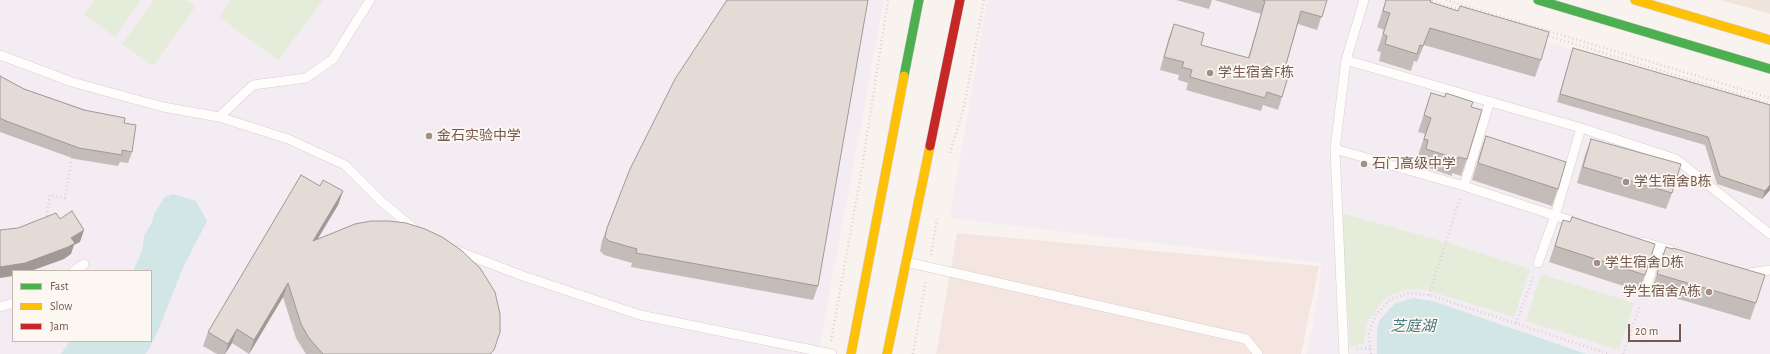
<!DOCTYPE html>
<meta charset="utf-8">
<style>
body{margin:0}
#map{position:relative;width:1770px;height:354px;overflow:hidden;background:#f8f3ee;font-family:"Alegreya Sans",sans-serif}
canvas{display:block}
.legend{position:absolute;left:12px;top:270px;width:140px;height:72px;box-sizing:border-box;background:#fdf7f1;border:1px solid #c6b8b1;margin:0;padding:5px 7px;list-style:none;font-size:12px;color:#735950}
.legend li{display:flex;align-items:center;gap:8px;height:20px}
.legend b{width:20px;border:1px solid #c6b8b1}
.scale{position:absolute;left:1628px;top:324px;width:53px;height:18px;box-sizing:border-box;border:2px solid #735950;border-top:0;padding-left:5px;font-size:12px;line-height:14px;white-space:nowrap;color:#735950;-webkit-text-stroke:3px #fdf7f1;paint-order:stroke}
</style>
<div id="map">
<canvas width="1770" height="354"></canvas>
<ul class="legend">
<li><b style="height:5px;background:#4caf50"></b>Fast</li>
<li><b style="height:5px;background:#ffc107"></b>Slow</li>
<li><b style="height:5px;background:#c62828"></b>Jam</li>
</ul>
<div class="scale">20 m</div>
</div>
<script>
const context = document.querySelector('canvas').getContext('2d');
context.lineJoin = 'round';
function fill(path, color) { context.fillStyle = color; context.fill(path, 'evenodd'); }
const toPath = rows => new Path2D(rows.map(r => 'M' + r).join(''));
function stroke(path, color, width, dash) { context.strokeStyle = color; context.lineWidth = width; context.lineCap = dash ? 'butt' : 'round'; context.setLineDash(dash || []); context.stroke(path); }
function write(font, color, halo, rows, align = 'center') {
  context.font = font + ' "Alegreya Sans","Noto Sans SC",sans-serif'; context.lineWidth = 3.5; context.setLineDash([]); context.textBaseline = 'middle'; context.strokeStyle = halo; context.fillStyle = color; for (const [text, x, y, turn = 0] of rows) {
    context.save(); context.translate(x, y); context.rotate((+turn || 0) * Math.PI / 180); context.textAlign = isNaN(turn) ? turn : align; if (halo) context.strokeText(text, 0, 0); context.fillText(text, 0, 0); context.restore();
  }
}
const residential = toPath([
 [1721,0,1770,0,1770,14]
]);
const commercial = toPath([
 [957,233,1319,266,1301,354,936,354]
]);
const education = toPath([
 [0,0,884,0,818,354,0,354],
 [13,271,151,271,151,341,13,341],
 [987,0,1409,0,1770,110,1770,354,1307,354,1319,290,1321,263,950,218]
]);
const green = toPath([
 [94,0,141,0,115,37,84,14],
 [154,0,187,0,196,6,153,66,122,44],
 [231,0,323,0,278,60,219,17],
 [1341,213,1449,243,1530,269,1514,317,1423,289,1410,289,1390,295,1382,302,1367,322,1363,344,1350,346],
 [1541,274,1634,303,1619,350,1526,321]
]);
const water = toPath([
 [173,194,196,201,207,221,182,270,157,333,148,351,145,354,61,354,70,341,151,341,151,271,133,271,142,251,144,236,151,224,155,212,165,197],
 [1413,298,1433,301,1586,354,1377,354,1377,332,1379,321,1394,304]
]);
const path = toPath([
 [1428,0,1461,10],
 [1446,0,1770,98],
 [1545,35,1770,104],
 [950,153,964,107,984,0],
 [46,220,50,195,65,198,72,158],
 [931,255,937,219],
 [1429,295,1460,198],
 [1516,323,1534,275],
 [831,341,861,174,888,0],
 [1357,349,1371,348],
 [913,354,926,280],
 [1371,354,1369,333,1376,314,1391,299,1409,293,1429,295,1609,354],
 [1623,354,1640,306]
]);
const lane = toPath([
 [0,55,72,82,163,107,219,117,288,139,345,165,381,201,418,232],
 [1346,60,1581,128,1676,159,1770,234],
 [219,117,253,85,306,78,333,59,370,0],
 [1335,149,1464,186,1581,224],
 [1464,186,1490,101],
 [1643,242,1677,252],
 [455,250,523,276,640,315,832,354],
 [906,262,1246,339,1258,354],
 [1538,263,1555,216,1581,128],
 [74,271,84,264],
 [1744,274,1770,270],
 [1644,294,1659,247],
 [0,307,13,303],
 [1344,354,1335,149,1346,60,1364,0]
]);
const fast = toPath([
 [1538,0,1770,69],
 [904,76,919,0]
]);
const slow = toPath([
 [1635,0,1770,40],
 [851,354,904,76],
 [887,354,930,146]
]);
const jam = toPath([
 [930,146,960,0]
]);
const wall = toPath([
 [1176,0,1212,0,1209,9],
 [1214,0,1327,0,1317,30,1298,24,1285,68,1282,97,1278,110,1263,105,1261,111,1186,90,1188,83,1178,80,1179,75,1160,70,1169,37,1174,24,1201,45,1248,58,1261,14],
 [1386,0,1431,0,1430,2,1458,11,1460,6,1541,60,1535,77,1424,45,1417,62,1414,61,1411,71,1379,61,1381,52,1377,51,1384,30,1377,27],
 [1573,48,1770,105,1770,190,1762,199,1717,184,1705,145,1557,102],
 [0,76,24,89,124,123,132,152,128,163,120,162,118,166,75,159,0,132],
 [1431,93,1471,107,1467,159,1461,176,1452,173,1452,176,1420,165,1422,157,1418,156,1425,134,1418,132],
 [1486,136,1558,189,1552,206,1472,180,1480,153],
 [1591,139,1672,193,1666,209,1577,183,1585,155],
 [343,191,338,205,317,240,492,354,306,354,296,338,283,297,249,354,232,343,225,354,217,354,203,346,208,332],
 [1572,217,1645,275,1639,291,1549,262,1563,220,1570,222],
 [607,228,818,286,813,300,631,267,632,263,604,255,600,251,602,241],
 [1666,247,1756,303,1750,320,1651,291]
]);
const shadedWall = toPath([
 [1770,185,1770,190,1762,199,1765,191],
 [343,191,338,205,308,255,313,241],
 [84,230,80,242,74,245,71,254,64,259,31,271,13,271,13,276,0,278,0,267,71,238],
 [288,283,283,297,249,354,254,340],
 [237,329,232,343,225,354,228,344]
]);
const building = toPath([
 [727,0,868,0,818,286,636,253,637,249,609,241,605,237,607,228,630,169,675,79,727,0],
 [1263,0,1327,0,1322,17,1301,11,1285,68,1290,70,1282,97,1267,92,1265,98,1190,77,1192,70,1182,67,1184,62,1164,57,1174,24,1204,33,1201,45,1249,58,1265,1,1263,0],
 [1386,0,1431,0,1430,2,1458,11,1460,6,1549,32,1541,60,1430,28,1423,46,1420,45,1417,54,1385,44,1387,36,1383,34,1390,13,1383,11,1386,0],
 [1573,48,1770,105,1770,185,1765,191,1720,176,1708,137,1560,94,1573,48],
 [0,76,24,89,84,110,125,118,124,123,136,125,132,152,122,150,122,155,79,148,6,121,0,118,0,76],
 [1431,93,1445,97,1446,93,1473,102,1471,107,1482,110,1467,159,1458,157,1458,159,1426,149,1428,140,1424,139,1431,118,1424,115,1431,93],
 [1486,136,1566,162,1558,189,1478,163,1486,136],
 [1591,139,1681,164,1672,193,1583,167,1591,139],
 [301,175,320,186,323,180,343,191,313,241,355,224,371,221,389,221,406,223,425,229,442,237,461,250,480,268,495,292,500,314,500,332,494,350,490,354,323,354,309,338,301,324,288,283,254,340,237,329,228,344,208,332,301,175],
 [72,211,84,230,71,238,75,243,68,247,25,263,0,267,0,230,18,228,56,213,60,219,72,211],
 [1572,217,1655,244,1645,275,1555,246,1563,220,1570,222,1572,217],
 [1666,247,1673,249,1673,248,1765,275,1756,303,1657,274,1666,247]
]);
const markers = [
 [1210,73,4,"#a28f87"],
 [429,136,4,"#a28f87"],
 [1364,164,4,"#a28f87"],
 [1626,182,4,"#a28f87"],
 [1597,263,4,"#a28f87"],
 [1709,292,4,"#a28f87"]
];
const poiNames = [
 ["学生宿舍F栋",1218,73],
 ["金石实验中学",437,136],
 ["石门高级中学",1372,164],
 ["学生宿舍B栋",1634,182],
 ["学生宿舍D栋",1605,263],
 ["学生宿舍A栋",1701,292,"right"]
];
const waterNames = [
 ["芝庭湖",1413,326]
];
fill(residential, '#efe5dd');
fill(commercial, '#f4e5e0');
fill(education, '#f4ecf3');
fill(green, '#e6ecda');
fill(water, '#d2e6e6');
stroke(lane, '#d7d0cc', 10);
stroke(fast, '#d6ceca', 10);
stroke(slow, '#d6ceca', 10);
stroke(jam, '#d6ceca', 10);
stroke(path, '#dad2d0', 2.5, [1, 3]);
stroke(lane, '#fefdfc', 9);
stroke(fast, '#4caf50', 9);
stroke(slow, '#ffc107', 9);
stroke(jam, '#c62828', 9);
fill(wall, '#c4bcb8');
fill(shadedWall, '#a09996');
fill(building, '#e4dbd6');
stroke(building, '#a09996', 1);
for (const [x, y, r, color] of markers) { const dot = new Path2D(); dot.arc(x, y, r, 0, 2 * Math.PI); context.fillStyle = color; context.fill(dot); stroke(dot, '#fdf7f1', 1.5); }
write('14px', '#735950', '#fdf7f1', poiNames, 'left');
write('italic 15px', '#48797d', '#fdf7f1', waterNames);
</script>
